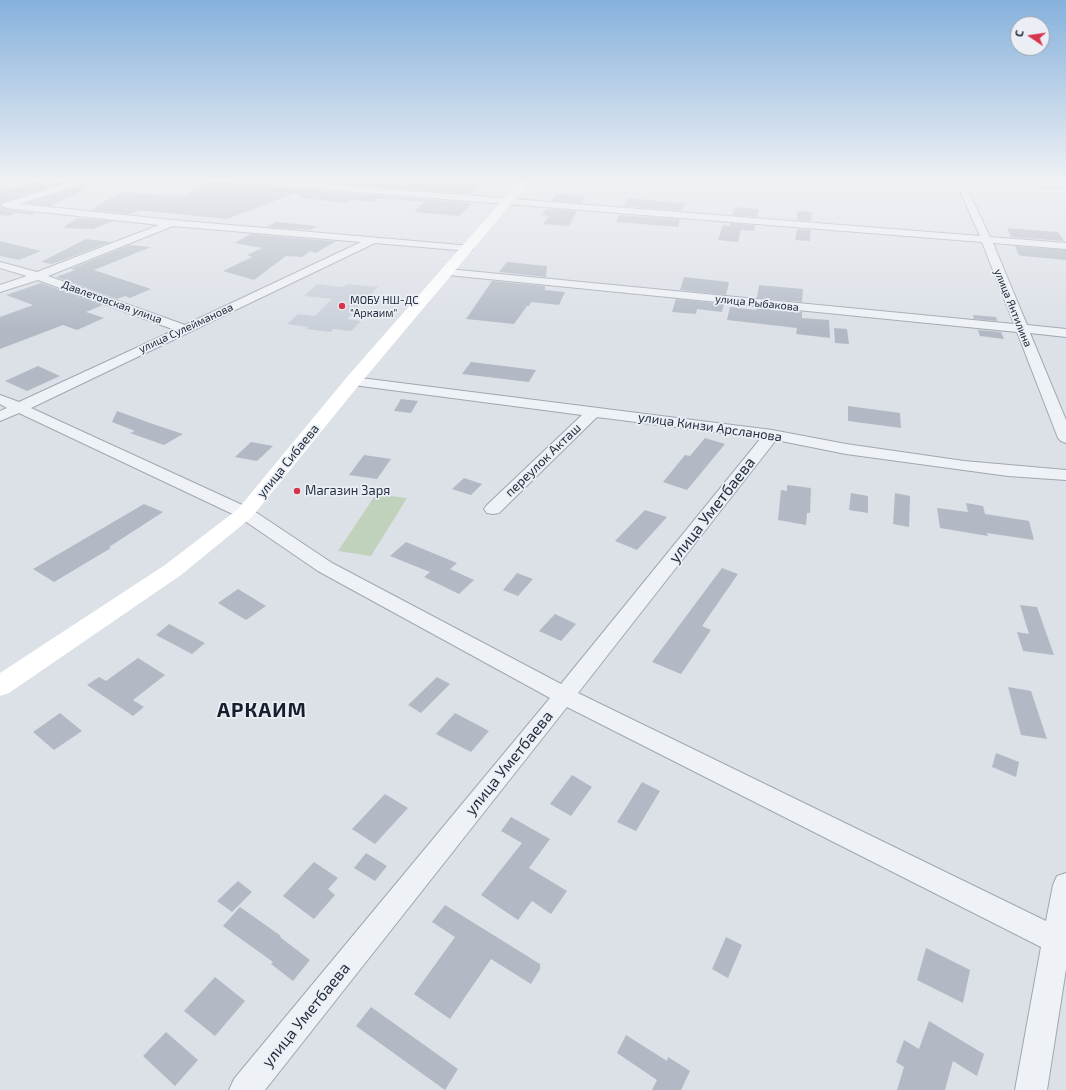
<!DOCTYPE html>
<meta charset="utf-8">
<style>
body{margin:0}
#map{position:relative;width:1066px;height:1090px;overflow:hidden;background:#dce0e7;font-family:"Exo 2",sans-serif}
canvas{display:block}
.north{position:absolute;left:1010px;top:16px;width:40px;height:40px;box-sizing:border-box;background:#ebeff5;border:1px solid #9ba2ac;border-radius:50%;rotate:283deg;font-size:11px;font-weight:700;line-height:16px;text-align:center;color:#242e3e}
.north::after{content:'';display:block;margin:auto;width:14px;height:18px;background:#d7354c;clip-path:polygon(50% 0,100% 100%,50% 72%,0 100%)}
</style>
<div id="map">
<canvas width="1066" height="1090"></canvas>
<div class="north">С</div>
</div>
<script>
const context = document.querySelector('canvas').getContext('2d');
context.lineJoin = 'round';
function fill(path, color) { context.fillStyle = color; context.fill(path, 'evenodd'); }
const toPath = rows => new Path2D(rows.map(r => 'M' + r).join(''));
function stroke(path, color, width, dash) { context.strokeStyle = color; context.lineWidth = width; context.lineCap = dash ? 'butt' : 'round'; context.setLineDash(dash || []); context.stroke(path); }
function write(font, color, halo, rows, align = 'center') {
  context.font = font + ' "Exo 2",sans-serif'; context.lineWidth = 3.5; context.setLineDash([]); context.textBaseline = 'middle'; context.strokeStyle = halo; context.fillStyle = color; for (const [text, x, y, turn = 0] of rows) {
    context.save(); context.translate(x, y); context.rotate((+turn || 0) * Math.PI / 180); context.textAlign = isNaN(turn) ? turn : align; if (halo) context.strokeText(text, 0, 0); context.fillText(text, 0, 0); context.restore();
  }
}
const built = toPath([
 [317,284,343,287,347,284,378,287,347,319,361,321,351,331,333,329,331,332,306,329,308,327,287,324,298,314,315,316,332,299,304,296]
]);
const green = toPath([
 [376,494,407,498,371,556,338,551]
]);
const building = toPath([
 [41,180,54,180,63,183,3,202,0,204,0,192],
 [291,180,462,180,457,185,478,187,471,194],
 [212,181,243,185,472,203,459,216,414,212,424,202,377,198,373,202,352,200,347,203,300,198,298,192,227,219,146,211,138,211,130,214,91,210,121,192,181,197],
 [78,187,86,189,51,206,27,203],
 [557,194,585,196,582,203,552,201],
 [627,198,669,202,685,203,682,211,623,206],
 [0,206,6,209,36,213,32,215,16,213,8,216,0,215],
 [735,207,759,209,757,217,732,215],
 [546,209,577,211,569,226,543,224,549,216,542,215],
 [797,211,812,212,811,221,797,220],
 [619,215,680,219,678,227,616,222],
 [78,218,113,221,93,229,62,228],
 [276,222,317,226,310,230,266,227],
 [730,223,755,225,754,231,741,230,738,242,718,240,723,225,730,226],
 [1007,228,1058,232,1064,241,1011,237],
 [797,229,811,230,810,241,795,240],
 [251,234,332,241,336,241,316,253,310,251,302,257,286,256,254,280,223,271,252,257,247,255,262,248,234,243],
 [86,239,111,242,52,264,41,262],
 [0,241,41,251,19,260,0,256],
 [130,245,151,247,94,270,151,289,130,298,125,296,117,299,56,277,75,270,70,269],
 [1015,246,1066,250,1066,260,1023,256,1019,255],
 [507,262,547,266,546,277,499,272],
 [684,277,729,282,726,295,680,290],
 [492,281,545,286,545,290,565,292,559,305,531,302,529,306,527,306,514,324,466,319],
 [41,283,103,305,86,312,104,318,77,330,63,325,0,349,0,317,33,305,6,295],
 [759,285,803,289,802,302,757,298],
 [676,299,724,304,722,312,697,309,696,314,672,312],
 [730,307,756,310,756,307,802,312,802,318,829,320,830,338,796,334,797,328,727,320],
 [973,315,996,317,997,321,974,319],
 [834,328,847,329,849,344,835,343],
 [978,330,1001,332,1004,339,980,336],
 [471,362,536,370,529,382,462,374],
 [38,366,60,376,27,391,5,381],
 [401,399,418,401,411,413,394,411],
 [848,406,900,413,901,428,848,421],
 [117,411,150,423,183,434,164,445,130,433,135,431,112,422],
 [705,438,725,444,687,490,663,482,685,455,690,456],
 [251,442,273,446,257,461,235,457],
 [364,455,391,459,377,479,349,475],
 [464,478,482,484,471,495,452,489],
 [787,485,811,488,810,513,807,513,806,525,778,520,781,490,787,491],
 [851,493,868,496,868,513,849,510],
 [895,493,910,496,909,527,893,524],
 [966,503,983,506,985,514,1029,521,1034,540,987,533,988,536,940,528,937,508,968,512],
 [144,504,163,512,109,547,111,548,54,582,33,569],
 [645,510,667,517,637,550,615,541],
 [406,542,457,563,450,569,474,580,459,594,424,577,430,572,390,556],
 [722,568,738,574,702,626,711,630,681,674,652,662],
 [517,573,533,579,518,596,503,590],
 [238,589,266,606,246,620,218,603],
 [1020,605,1037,607,1054,655,1023,651,1017,632,1029,634],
 [555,614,576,624,561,641,539,631],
 [169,624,205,643,192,654,156,635],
 [138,658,165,675,133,700,144,707,133,716,87,685,99,677,106,681],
 [437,677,450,684,421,713,408,705],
 [1008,687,1031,691,1047,739,1021,735],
 [60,713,82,731,54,750,33,732],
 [455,713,489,731,471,752,436,734],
 [996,753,1019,762,1016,777,992,767],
 [572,775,592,787,571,816,550,804],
 [642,782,660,791,636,831,617,822],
 [385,794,408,808,375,844,352,829],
 [511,817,550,839,529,868,567,891,551,914,532,901,518,920,481,895,522,843,501,831],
 [366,853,387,866,375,881,354,868],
 [314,862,338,878,328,889,335,895,314,919,283,896],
 [238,881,252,892,232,912,217,901],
 [445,905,540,964,540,969,531,984,491,959,450,1019,414,994,455,937,432,922],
 [240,907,281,936,280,937,310,960,293,981,271,964,273,962,223,926],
 [726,937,742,945,728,978,712,969],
 [926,948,970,970,963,1003,917,980],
 [215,977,245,1001,215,1036,184,1011],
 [371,1007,458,1069,445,1090,356,1026],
 [929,1021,984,1054,977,1076,953,1061,945,1090,897,1090,904,1067,896,1062,904,1040,919,1049],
 [166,1032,198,1060,175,1086,143,1056],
 [626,1035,667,1061,668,1057,690,1071,681,1090,652,1090,657,1080,617,1053]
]);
const minor = toPath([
 [77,180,90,180,89,182,20,204,172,220,472,246,473,248,472,250,468,251,375,243,31,408,251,509,332,563,561,684,761,438,597,417,499,513,493,514,487,513,484,509,487,505,582,415,353,385,348,384,346,381,348,378,353,377,772,430,846,444,964,461,1066,470,1066,480,1008,476,846,454,776,440,578,693,1046,921,1053,885,1057,876,1066,873,1066,969,1047,1090,1015,1090,1041,947,567,707,265,1090,229,1090,234,1079,550,698,318,571,239,517,19,413,0,421,0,411,7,408,0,404,0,395,19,402,175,330,38,280,0,292,0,285,27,276,0,268,0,262,37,272,159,225,6,208,1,205,3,203,77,180],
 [173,226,361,242,185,325,48,276,173,226],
 [239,180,274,180,980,236,955,180,963,180,990,237,1066,243,1066,249,993,243,1027,325,1066,329,1066,337,1030,333,1066,420,1066,443,1061,441,1058,438,1017,332,448,275,442,272,448,269,1014,324,982,242,243,183,239,180],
 [992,180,1031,180,1066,182,1066,188,996,183,992,180]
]);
const secondary = toPath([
 [520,180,531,180,359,385,252,517,181,575,9,693,0,696,0,673,165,565,238,509,347,377,520,180]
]);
const markers = [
 [342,306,4,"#d7354c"],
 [297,491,4,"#d7354c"]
];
const farPoinames = [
 ["МОБУ НШ-ДС",350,300],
 ["\"Аркаим\"",350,313]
];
const farStreetnames = [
 ["Давлетовская улица",112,302,20],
 ["улица Рыбакова",757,303,6],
 ["улица Янтилина",1013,308,68],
 ["улица Сулейманова",186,328,-25]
];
const streetNames = [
 ["улица Кинзи Арсланова",710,427,8],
 ["переулок Акташ",543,460,-44],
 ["улица Сибаева",288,461,-51]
];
const poiNames = [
 ["Магазин Заря",305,491]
];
const nearStreetnames = [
 ["улица Уметбаева",712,510,-52],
 ["улица Уметбаева",509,763,-51],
 ["улица Уметбаева",306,1015,-51]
];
const nearDistrictnames = [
 ["АРКАИМ",262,710]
];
fill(built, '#c9cfd9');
fill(green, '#c1d2bc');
fill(building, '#b2b9c4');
stroke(minor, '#a1a7b1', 2);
fill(minor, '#eef1f5');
fill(secondary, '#fff');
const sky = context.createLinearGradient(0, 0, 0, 332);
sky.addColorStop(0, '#86b1dc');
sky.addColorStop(0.54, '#eff1f4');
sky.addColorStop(1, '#eff1f400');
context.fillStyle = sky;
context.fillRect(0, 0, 1066, 332);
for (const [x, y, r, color] of markers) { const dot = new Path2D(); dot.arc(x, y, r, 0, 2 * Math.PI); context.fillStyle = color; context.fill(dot); stroke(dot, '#ebeff5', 1.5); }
write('11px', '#242e3e', '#ebeff5', farPoinames, 'left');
write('11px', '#242e3e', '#ebeff5', farStreetnames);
write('13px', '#242e3e', '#ebeff5', streetNames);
write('13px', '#242e3e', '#ebeff5', poiNames, 'left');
write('16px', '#242e3e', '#ebeff5', nearStreetnames);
context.letterSpacing = '1px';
write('bold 20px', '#171f2f', '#ebeff5', nearDistrictnames);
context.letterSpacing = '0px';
</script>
